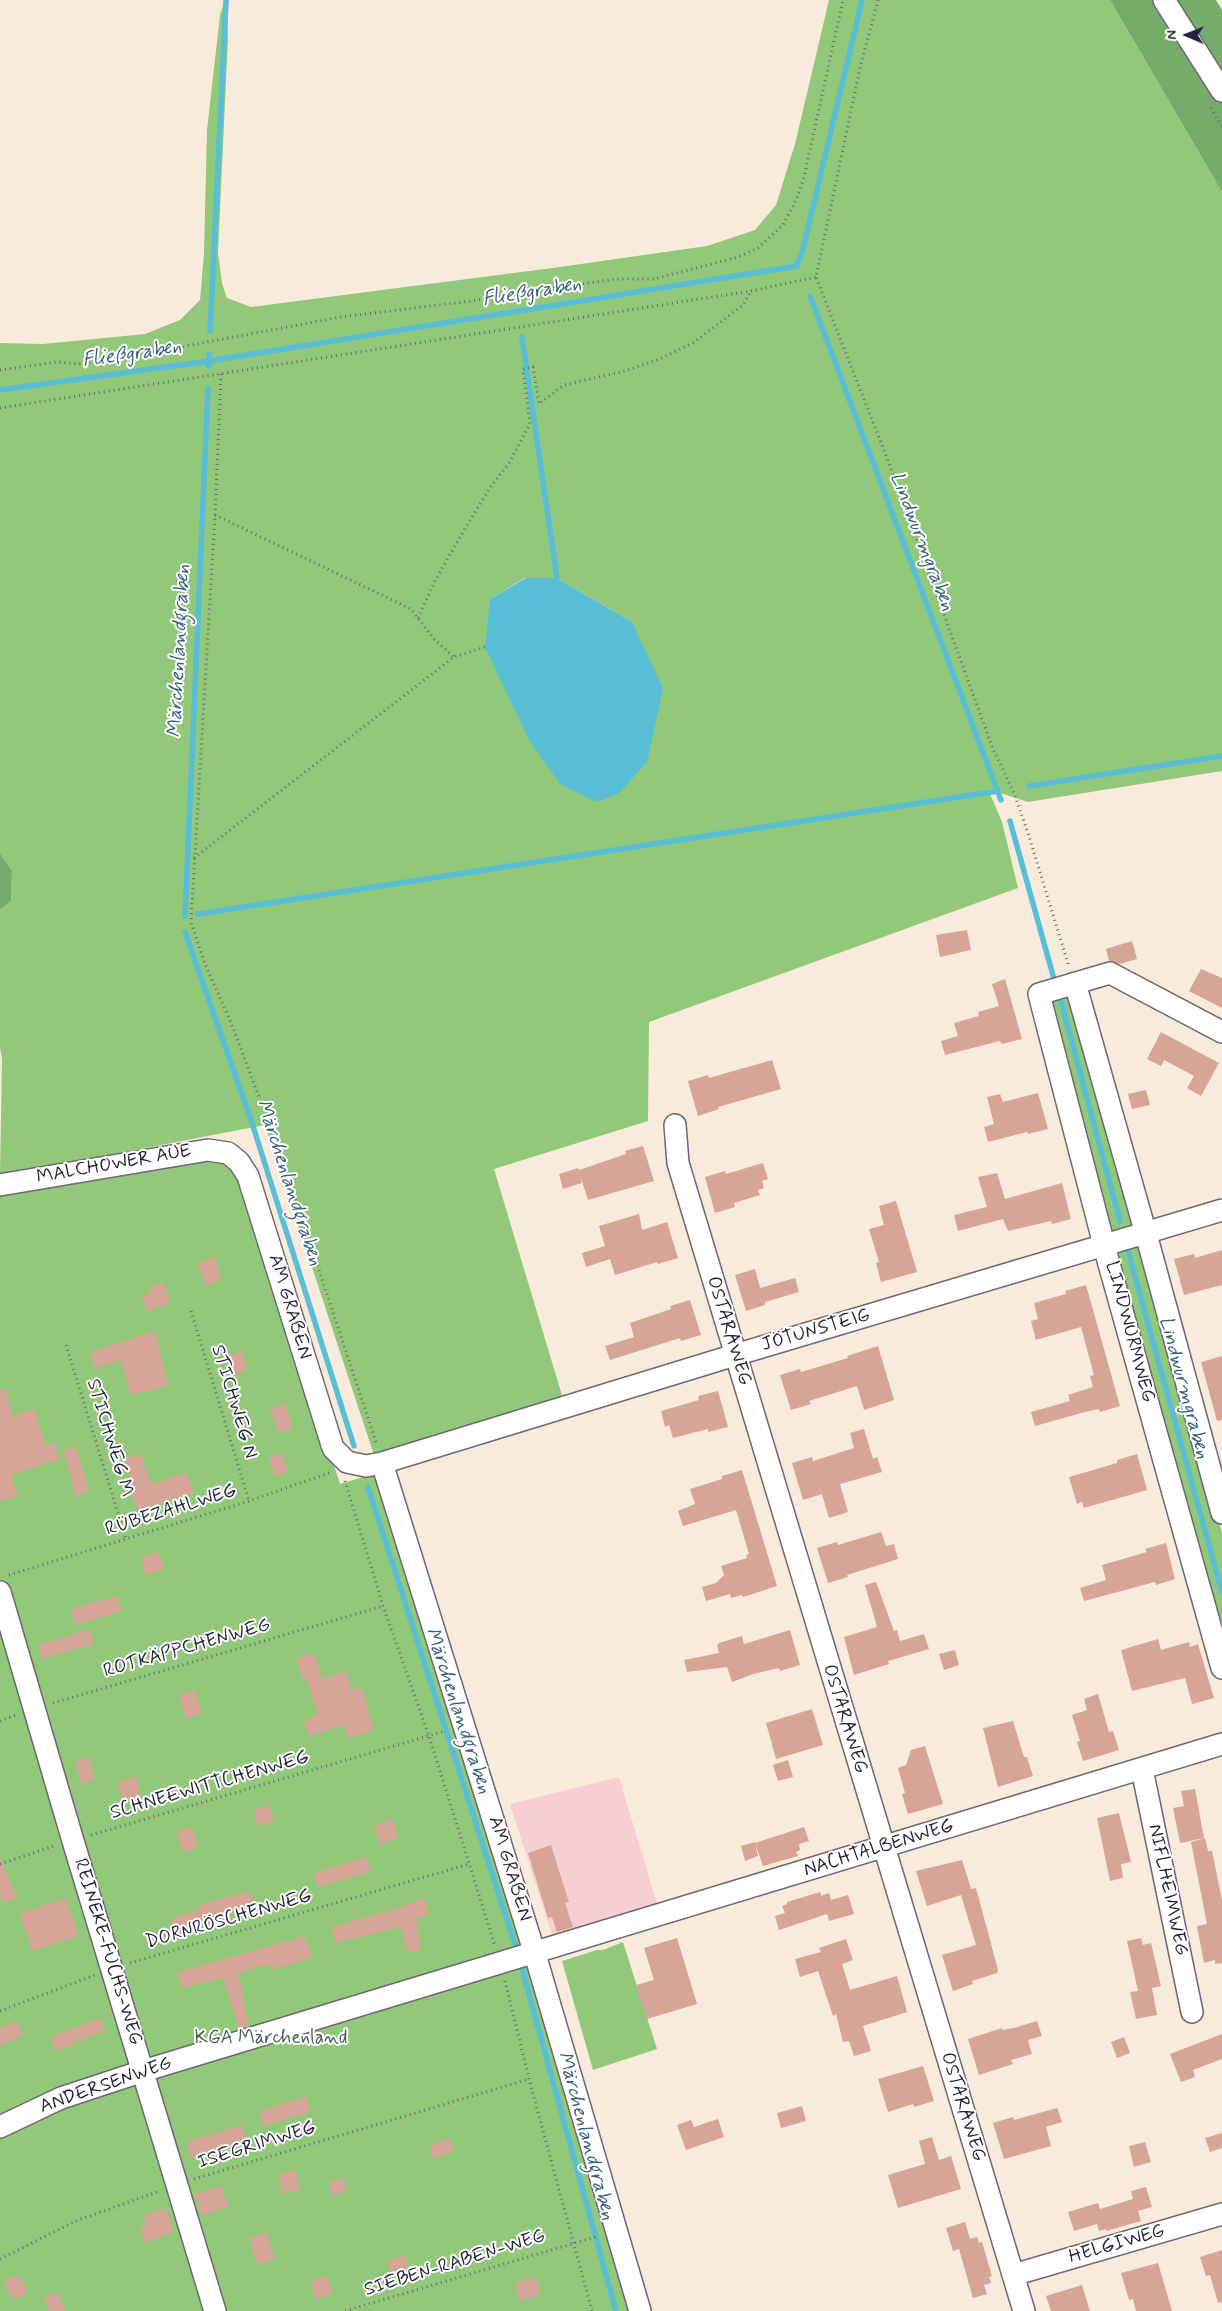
<!DOCTYPE html>
<meta charset="utf-8">
<style>
body{margin:0}
#map{position:relative;width:1222px;height:2311px;overflow:hidden;background:#f9ebdc;font-family:Mynerve,sans-serif}
canvas{display:block}
.north{position:absolute;left:1162px;top:10px;width:50px;height:50px;-webkit-text-stroke:4px #fff;paint-order:stroke;rotate:271deg;font-size:14px;font-weight:700;line-height:20px;text-align:center;color:#22223b}
.north::after{content:'';display:block;margin:auto;width:18px;height:22px;background:#22223b;clip-path:polygon(50% 0,100% 100%,50% 72%,0 100%)}
</style>
<div id="map">
<canvas width="1222" height="2311"></canvas>
<div class="north">N</div>
</div>
<script>
const context = document.querySelector('canvas').getContext('2d');
context.lineJoin = 'round';
function fill(path, color) { context.fillStyle = color; context.fill(path, 'evenodd'); }
const toPath = rows => new Path2D(rows.map(r => 'M' + r).join(''));
function stroke(path, color, width, dash) { context.strokeStyle = color; context.lineWidth = width; context.lineCap = dash ? 'butt' : 'round'; context.setLineDash(dash || []); context.stroke(path); }
function write(font, color, halo, rows, align = 'center') {
  context.font = font + ' Mynerve,sans-serif'; context.lineWidth = 4; context.setLineDash([]); context.textBaseline = 'middle'; context.strokeStyle = halo; context.fillStyle = color; for (const [text, x, y, turn = 0] of rows) {
    context.save(); context.translate(x, y); context.rotate((+turn || 0) * Math.PI / 180); context.textAlign = isNaN(turn) ? turn : align; if (halo) context.strokeText(text, 0, 0); context.fillText(text, 0, 0); context.restore();
  }
}
const built = toPath([
 [619,1777,658,1907,553,1938,510,1804]
]);
const green = toPath([
 [225,0,227,0,228,38,218,253,222,283,227,298,251,307,560,267,707,246,755,230,776,205,795,144,829,0,1110,0,1222,192,1222,771,1028,802,988,789,1002,822,1018,888,649,1022,648,1121,494,1169,564,1402,374,1455,265,1125,0,1176,2,1059,0,1048,0,910,11,901,12,871,0,853,0,343,43,344,145,334,180,320,200,300,204,253,207,130,220,15],
 [525,578,557,578,632,622,490,599],
 [1070,991,1136,1227,1110,1234,1048,1003],
 [231,1148,340,1484,374,1474,527,1948,632,2311,0,2311,0,1192],
 [1136,1245,1144,1250,1222,1533,1222,1629,1116,1256,1121,1249],
 [623,1942,657,2049,593,2070,562,1961,597,1950,603,1950]
]);
const forest = toPath([
 [1110,0,1216,0,1222,10,1222,192],
 [0,853,12,871,11,901,0,910]
]);
const water = toPath([
 [526,578,557,578,632,622,663,688,647,762,619,793,596,802,560,784,529,740,485,647,490,599]
]);
const stream = toPath([
 [797,266,803,249,862,0],
 [810,296,1001,800],
 [210,331,226,1],
 [522,337,557,578],
 [209,366,209,354],
 [0,390,209,361,797,266],
 [1029,786,1222,756],
 [1010,821,1054,979],
 [198,914,998,791],
 [185,916,208,388],
 [185,932,252,1123,354,1446],
 [1060,998,1120,1221],
 [1128,1251,1222,1592],
 [368,1487,515,1945],
 [522,1969,616,2311]
]);
const building = toPath([
 [967,930,971,950,940,957,936,935],
 [1132,941,1137,959,1120,964,1109,961,1106,949],
 [1201,969,1222,978,1222,1008,1189,991],
 [1005,979,1022,1039,1002,1044,1000,1041,945,1055,941,1041,958,1036,954,1023,979,1016,978,1012,999,1006,992,984],
 [1161,1032,1219,1063,1201,1096,1187,1088,1194,1076,1164,1060,1161,1066,1147,1059],
 [772,1060,781,1089,718,1107,719,1109,698,1116,688,1081,708,1075,709,1078],
 [1146,1090,1150,1105,1132,1109,1128,1094],
 [1038,1093,1048,1129,1028,1134,1027,1132,988,1142,984,1127,994,1124,987,1097,1000,1094,1003,1102],
 [643,1146,654,1181,588,1200,580,1175,582,1183,563,1189,559,1174,578,1168,579,1170,626,1154,625,1151],
 [763,1163,768,1179,762,1181,764,1188,758,1190,760,1195,734,1203,735,1207,715,1213,705,1177,725,1171,726,1174],
 [997,1173,1005,1199,1062,1183,1071,1219,1052,1224,1051,1221,1008,1231,1003,1219,958,1231,954,1215,987,1207,978,1177],
 [896,1201,917,1272,881,1282,876,1263,879,1262,869,1229,884,1225,879,1206],
 [639,1214,642,1230,667,1222,678,1258,658,1264,657,1262,615,1275,610,1259,586,1267,582,1253,605,1246,599,1226],
 [1222,1250,1222,1285,1184,1295,1174,1259,1194,1254,1195,1258],
 [215,1257,221,1280,205,1285,198,1262],
 [755,1269,760,1288,795,1278,799,1292,765,1302,765,1305,746,1311,735,1275],
 [164,1282,170,1303,147,1311,142,1296,150,1293,149,1287],
 [1086,1285,1120,1406,1100,1412,1099,1409,1085,1412,1035,1426,1031,1412,1070,1401,1068,1395,1093,1387,1090,1376,1094,1375,1081,1327,1036,1340,1031,1321,1038,1319,1034,1303,1066,1294,1065,1291],
 [690,1300,701,1335,681,1341,680,1338,610,1360,605,1346,634,1337,630,1323,671,1309,670,1306],
 [155,1331,168,1386,131,1395,121,1360,94,1368,90,1352],
 [878,1346,894,1400,864,1410,857,1386,809,1401,811,1404,791,1410,780,1375,800,1369,801,1372,848,1358,847,1356],
 [242,1351,247,1370,233,1374,228,1356],
 [1222,1356,1222,1420,1217,1421,1201,1362],
 [6,1389,12,1416,35,1409,45,1445,54,1442,60,1459,11,1475,18,1496,0,1501,0,1390],
 [718,1391,728,1427,708,1432,708,1429,673,1438,669,1425,665,1427,661,1411,699,1400,698,1396],
 [285,1403,293,1428,279,1433,270,1408],
 [864,1429,873,1459,877,1457,882,1472,840,1484,848,1512,829,1518,822,1494,803,1500,792,1463,812,1457,813,1461,854,1448,850,1433],
 [76,1447,89,1491,76,1496,63,1451],
 [282,1453,288,1472,274,1476,269,1457],
 [141,1454,151,1484,187,1473,194,1493,137,1510,132,1493,135,1492,124,1459],
 [1137,1454,1147,1490,1084,1508,1082,1502,1077,1504,1069,1477,1117,1463,1117,1460],
 [742,1470,777,1586,743,1597,742,1595,731,1598,730,1594,706,1601,702,1587,716,1583,724,1575,721,1566,747,1558,746,1555,749,1554,736,1510,683,1526,678,1511,695,1504,690,1489,722,1479,722,1476],
 [881,1532,886,1546,894,1544,898,1559,847,1575,848,1577,828,1583,817,1548,837,1542,838,1545],
 [1166,1543,1175,1579,1156,1585,1155,1582,1084,1601,1080,1588,1106,1580,1102,1565,1147,1552,1145,1549],
 [159,1552,164,1569,145,1575,141,1557],
 [876,1582,894,1631,897,1630,900,1641,924,1634,929,1649,888,1661,889,1664,854,1675,844,1637,877,1627,865,1585],
 [117,1596,122,1611,75,1625,71,1609],
 [90,1629,94,1644,42,1659,38,1645],
 [790,1630,800,1665,780,1671,779,1668,753,1674,732,1682,727,1667,687,1672,684,1660,719,1653,717,1645,719,1643,742,1636,744,1644],
 [1158,1639,1161,1650,1189,1642,1190,1647,1198,1644,1214,1698,1192,1704,1185,1678,1132,1691,1121,1650],
 [955,1650,959,1665,944,1670,939,1654],
 [314,1653,322,1679,346,1671,352,1690,361,1687,374,1730,348,1738,344,1725,309,1736,304,1720,318,1715,306,1677,302,1678,296,1658],
 [195,1690,202,1713,186,1718,179,1695],
 [1098,1694,1109,1732,1113,1731,1119,1750,1083,1761,1077,1742,1080,1741,1072,1715,1087,1710,1084,1699],
 [812,1709,823,1745,776,1759,766,1723],
 [1013,1721,1024,1757,1027,1757,1033,1776,998,1787,983,1728],
 [925,1746,943,1804,908,1814,902,1794,905,1793,898,1768,906,1765,911,1750],
 [89,1757,95,1780,81,1784,75,1761],
 [788,1760,793,1777,778,1781,773,1765],
 [136,1777,141,1796,123,1802,117,1782],
 [1195,1789,1204,1838,1180,1843,1173,1808,1184,1806,1181,1791],
 [269,1805,274,1821,258,1826,253,1809],
 [1119,1813,1131,1862,1121,1864,1123,1878,1110,1881,1097,1818],
 [393,1819,398,1838,380,1844,374,1825],
 [192,1827,198,1848,182,1852,177,1831],
 [804,1827,809,1841,799,1844,800,1850,796,1852,798,1856,763,1866,755,1843],
 [1205,1838,1208,1851,1212,1851,1222,1900,1222,1963,1215,1964,1215,1960,1204,1963,1197,1926,1207,1924,1191,1842],
 [755,1842,758,1856,745,1861,741,1846],
 [551,1845,569,1902,565,1903,573,1927,557,1932,552,1917,548,1918,528,1853],
 [0,1857,17,1898,3,1903,0,1894],
 [367,1857,371,1872,318,1887,314,1873],
 [962,1860,971,1889,976,1888,998,1970,997,1973,972,1981,973,1984,953,1991,942,1955,976,1945,961,1895,927,1906,916,1871],
 [250,1891,255,1907,215,1919,217,1923,176,1935,171,1918,200,1909,199,1905],
 [820,1892,821,1896,829,1893,831,1900,848,1895,854,1914,829,1921,827,1914,779,1930,775,1916,785,1913,782,1906,787,1904,787,1902],
 [65,1898,79,1936,33,1951,19,1914],
 [424,1898,429,1914,416,1918,421,1949,408,1953,401,1927,336,1943,331,1927,408,1905,407,1904],
 [305,1936,312,1958,271,1970,270,1965,264,1965,238,1973,249,2026,239,2029,223,1978,182,1988,177,1972],
 [677,1938,697,2004,647,2019,636,1985,654,1980,644,1948],
 [1141,1938,1143,1945,1151,1943,1161,1986,1152,1988,1157,2015,1136,2019,1130,1992,1138,1991,1127,1941],
 [846,1939,853,1960,842,1964,850,1990,897,1976,907,2012,863,2026,871,2051,854,2056,849,2041,843,2042,836,2014,833,2016,818,1971,800,1977,795,1959,821,1952,819,1948],
 [100,2018,105,2031,74,2042,75,2044,56,2051,50,2037],
 [17,2021,23,2035,0,2046,0,2028],
 [1037,2021,1042,2036,1028,2040,1032,2054,1011,2060,1013,2064,979,2075,968,2039,1002,2028,1002,2030,1014,2028],
 [1222,2034,1222,2059,1193,2070,1195,2077,1181,2082,1170,2054],
 [1124,2037,1130,2053,1117,2058,1111,2042],
 [923,2066,934,2101,914,2107,913,2104,888,2112,878,2079],
 [306,2096,311,2112,264,2126,260,2111],
 [802,2106,806,2121,781,2128,777,2113],
 [1057,2108,1062,2122,1046,2127,1051,2146,1004,2159,993,2123,1013,2117,1014,2120],
 [718,2119,724,2137,686,2150,677,2125,691,2120,694,2127],
 [242,2125,247,2142,191,2158,186,2142],
 [1222,2133,1222,2148,1210,2152,1205,2138],
 [932,2137,939,2160,951,2156,961,2189,898,2208,888,2175,925,2164,919,2141],
 [450,2138,454,2152,433,2158,430,2144],
 [1145,2142,1151,2162,1134,2167,1129,2146],
 [295,2170,300,2189,283,2194,278,2175],
 [342,2177,347,2192,333,2196,329,2183],
 [222,2186,228,2207,201,2215,195,2194],
 [1146,2187,1152,2207,1138,2211,1141,2221,1106,2231,1106,2229,1099,2231,1097,2224,1074,2231,1068,2212,1098,2203,1100,2209,1133,2199,1131,2191],
 [166,2208,174,2232,145,2243,140,2228,146,2225,143,2216],
 [965,2222,970,2239,977,2237,979,2243,982,2242,992,2276,989,2277,991,2283,984,2285,987,2294,973,2298,959,2249,953,2251,946,2228],
 [267,2233,275,2259,257,2265,250,2237],
 [1222,2250,1222,2302,1218,2303,1210,2275,1206,2276,1200,2257],
 [405,2255,409,2270,391,2275,387,2261],
 [1158,2263,1172,2311,1136,2311,1133,2299,1129,2300,1121,2273],
 [17,2274,28,2292,14,2300,3,2282],
 [327,2276,332,2294,315,2299,310,2281],
 [536,2277,541,2295,520,2301,515,2283],
 [1082,2285,1090,2311,1051,2311,1046,2296],
 [57,2292,66,2311,50,2311,43,2298]
]);
const path = toPath([
 [878,0,860,68,816,277,887,458,993,749,1014,793,1028,833,1069,967],
 [1211,108,1222,126],
 [0,370,57,362,77,364,143,354,341,317,479,300,615,279,654,279,738,257,758,248,783,225,797,198,804,177,843,0],
 [221,374,215,515,191,922,205,964,230,1020,281,1155,377,1445],
 [0,408,751,291,816,277],
 [215,515,411,609,434,639,454,657],
 [418,618,435,581,457,542,489,489,509,463,530,424,523,369,533,367,539,404,564,385,625,371,657,360,693,343,743,305,751,291],
 [194,858,454,657,485,647],
 [191,1311,249,1501],
 [66,1345,126,1539],
 [345,1481,383,1606,429,1736,495,1946],
 [9,1575,249,1501,332,1472],
 [53,1703,383,1606],
 [0,1721,16,1715],
 [91,1835,445,1731],
 [0,1864,54,1846],
 [130,1963,469,1864],
 [505,1981,529,2079,592,2311],
 [0,2011,95,1975],
 [194,2179,529,2079],
 [0,2259,78,2220,160,2191],
 [345,2311,599,2236]
]);
const minor = toPath([
 [1164,0,1222,91],
 [1075,983,1146,1234,1222,1513],
 [1222,1032,1110,973,1039,994,1109,1264,1222,1668],
 [675,1125,678,1163,1024,2311],
 [0,1185,208,1150,228,1153,239,1162,248,1176,333,1448,347,1462,366,1466,382,1463,735,1355,1222,1210],
 [382,1463,534,1951,640,2311],
 [0,1592,73,1841,215,2311],
 [1142,1769,1192,2012],
 [0,2127,61,2098,143,2071,1222,1744],
 [1013,2275,1222,2214]
]);
const streetNames = [
 ["MALCHOWER AUE",114,1165,-10],
 ["AM GRABEN",289,1307,73],
 ["OSTARAWEG",728,1331,73],
 ["JÖTUNSTEIG",816,1331,-16],
 ["LINDWURMWEG",1129,1332,75],
 ["STICHWEG N",233,1402,73],
 ["STICHWEG M",109,1438,73],
 ["RÜBEZAHLWEG",171,1511,-17],
 ["ROTKÄPPCHENWEG",187,1649,-16],
 ["OSTARAWEG",844,1719,73],
 ["SCHNEEWITTCHENWEG",210,1786,-16],
 ["NACHTALBENWEG",879,1849,-17],
 ["AM GRABEN",509,1869,73],
 ["NIFLHEIMWEG",1167,1890,78],
 ["DORNRÖSCHENWEG",229,1920,-16],
 ["REINEKE-FUCHS-WEG",107,1952,73],
 ["ANDERSENWEG",106,2086,-19],
 ["OSTARAWEG",962,2107,73],
 ["ISEGRIMWEG",257,2146,-17],
 ["HELGIWEG",1117,2245,-16],
 ["SIEBEN-RABEN-WEG",455,2264,-17]
];
const parkNames = [
 ["KGA Märchenland",271,2039]
];
const waterNames = [
 ["Fließgraben",532,293,-9],
 ["Fließgraben",132,355,-8],
 ["Lindwurmgraben",921,542,69],
 ["Märchenlandgraben",180,651,-87],
 ["Märchenlandgraben",288,1183,72],
 ["Lindwurmgraben",1183,1388,75],
 ["Märchenlandgraben",457,1711,72],
 ["Märchenlandgraben",585,2136,75]
];
fill(built, '#f7cfd2');
fill(green, '#92c879');
fill(forest, '#75ac69');
fill(water, '#59bfd6');
stroke(stream, '#59bfd6', 5.5);
fill(building, '#d6a597');
stroke(minor, '#6d6873', 24);
stroke(path, '#6d6873', 3, [1, 4]);
stroke(minor, '#fff', 21);
write('19px', '#22223b', '#fff', streetNames);
write('19px', '#495c51', '#fff', parkNames);
write('italic 20px', '#386179', '#fff', waterNames);
</script>
